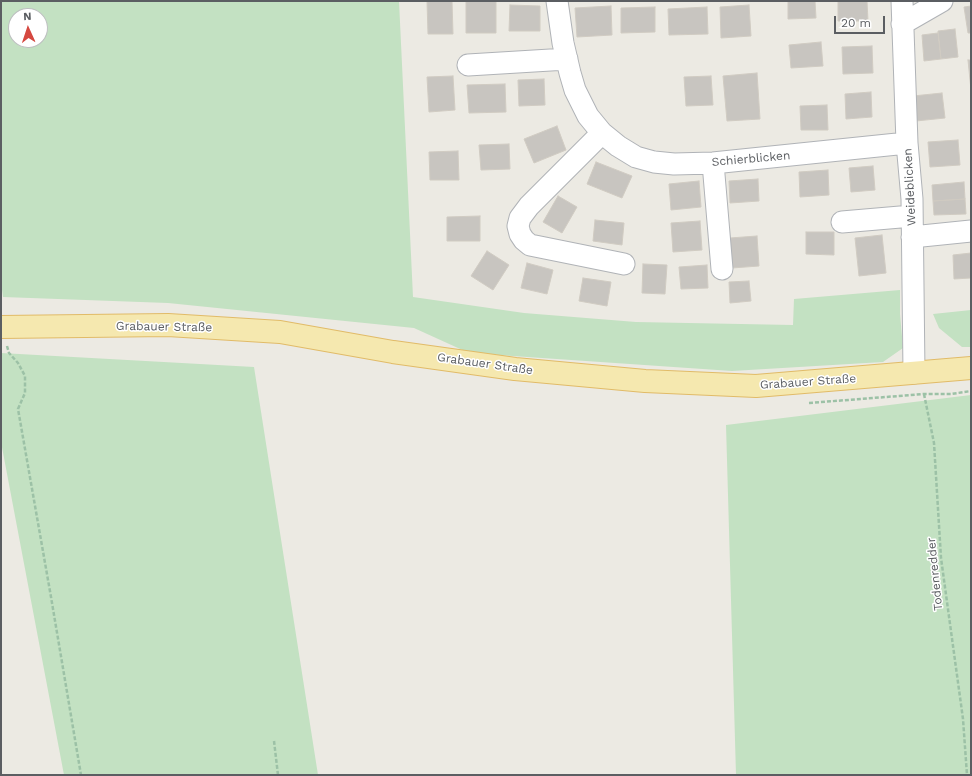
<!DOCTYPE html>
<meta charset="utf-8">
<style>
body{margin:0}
#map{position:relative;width:972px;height:776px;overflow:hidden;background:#eceae3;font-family:"Work Sans",sans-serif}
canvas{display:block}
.frame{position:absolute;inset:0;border:2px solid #5b5e62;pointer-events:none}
.north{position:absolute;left:8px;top:8px;width:40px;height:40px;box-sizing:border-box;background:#fff;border:1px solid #bdbfc0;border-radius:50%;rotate:357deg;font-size:11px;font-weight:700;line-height:16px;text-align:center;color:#5b5e62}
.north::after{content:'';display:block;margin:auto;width:14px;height:18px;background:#d54840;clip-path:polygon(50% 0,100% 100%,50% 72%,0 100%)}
.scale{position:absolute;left:834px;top:16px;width:51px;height:18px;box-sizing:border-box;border:2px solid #5b5e62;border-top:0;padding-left:5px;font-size:12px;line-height:14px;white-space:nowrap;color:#5b5e62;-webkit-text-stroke:3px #fff;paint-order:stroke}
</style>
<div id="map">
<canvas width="972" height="776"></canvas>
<div class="frame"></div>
<div class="north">N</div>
<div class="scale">20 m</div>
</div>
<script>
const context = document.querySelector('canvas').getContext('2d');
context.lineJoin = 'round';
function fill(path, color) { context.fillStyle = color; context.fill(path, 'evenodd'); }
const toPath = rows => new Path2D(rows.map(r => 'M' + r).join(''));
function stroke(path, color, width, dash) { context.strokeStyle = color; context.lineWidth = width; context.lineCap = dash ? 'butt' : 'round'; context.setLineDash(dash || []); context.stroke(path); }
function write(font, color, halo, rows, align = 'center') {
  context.font = font + ' "Work Sans",sans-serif'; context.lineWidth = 3; context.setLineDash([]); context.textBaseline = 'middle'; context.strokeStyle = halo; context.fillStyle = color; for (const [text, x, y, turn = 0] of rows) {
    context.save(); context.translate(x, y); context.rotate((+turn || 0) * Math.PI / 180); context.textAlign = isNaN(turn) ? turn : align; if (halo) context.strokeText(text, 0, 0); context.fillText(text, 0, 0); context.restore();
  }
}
const green = toPath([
 [1,1,399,1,413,297,524,313,636,322,793,325,794,299,900,290,900,314,903,348,883,362,732,371,469,353,414,328,168,303,3,297,1,282],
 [16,16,40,16,40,40,16,40],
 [971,310,971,347,962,347,939,328,933,314],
 [1,353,254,367,318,775,64,775,1,442],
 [971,395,971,775,736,775,726,425]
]);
const building = toPath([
 [427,1,452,1,453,34,428,34,427,1],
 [466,1,496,1,496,33,466,33,466,1],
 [788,1,815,1,816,18,788,19,788,1],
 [838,1,867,1,868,21,838,21,838,1],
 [510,5,540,6,540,31,509,31,510,5],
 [749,5,751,36,721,38,720,7,749,5],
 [611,6,612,35,577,37,575,8,611,6],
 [971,6,971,33,968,33,964,7,971,6],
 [655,7,655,32,621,33,621,8,655,7],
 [707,7,708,34,669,35,668,9,707,7],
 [955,29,958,57,941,59,938,31,955,29],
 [938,33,941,59,924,61,922,35,938,33],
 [821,42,823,66,791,68,789,45,821,42],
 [872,46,873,73,843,74,842,47,872,46],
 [968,60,971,60,971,90,968,60],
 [757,73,760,119,727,121,723,76,757,73],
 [453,76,455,110,429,112,427,77,453,76],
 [711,76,713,105,686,106,684,77,711,76],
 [544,79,545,105,519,106,518,80,544,79],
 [505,84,506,112,469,113,467,85,505,84],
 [871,92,872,117,846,119,845,94,871,92],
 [942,93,945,118,916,121,913,96,942,93],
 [827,105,828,130,801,130,800,106,827,105],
 [557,126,566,150,534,163,524,139,557,126],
 [958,140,960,165,930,167,928,142,958,140],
 [509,144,510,169,481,170,479,145,509,144],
 [458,151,459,180,430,180,429,152,458,151],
 [596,162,632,176,622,198,587,184,596,162],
 [873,166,875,190,851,192,849,168,873,166],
 [828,170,829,195,800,197,799,172,828,170],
 [758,179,759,201,730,203,729,181,758,179],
 [699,181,701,207,671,210,669,184,699,181],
 [964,182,965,199,933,201,932,185,964,182],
 [558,196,577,207,562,233,543,222,558,196],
 [965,199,966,214,934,215,933,201,965,199],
 [480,216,480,241,447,241,447,217,480,216],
 [595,220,624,223,622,245,593,241,595,220],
 [700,221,702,250,673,252,671,223,700,221],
 [806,232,834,232,834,255,806,254,806,232],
 [882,235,886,273,859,276,855,238,882,235],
 [757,236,759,266,732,268,730,238,757,236],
 [487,251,509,265,493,290,471,276,487,251],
 [971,253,971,278,954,279,953,255,971,253],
 [527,263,553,270,547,294,521,288,527,263],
 [643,264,667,265,665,294,642,293,643,264],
 [707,265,708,288,681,289,679,267,707,265],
 [583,278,611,282,607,306,579,301,583,278],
 [749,281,751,301,730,303,729,282,749,281]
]);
const path = toPath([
 [7,346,9,353,18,363,25,376,25,393,18,409,51,597,81,775],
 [924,394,934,443,941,558,963,719,967,775],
 [809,403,924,394,951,394,971,391],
 [274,741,278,775]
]);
const minor = toPath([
 [557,1,563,43,570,73,575,90,588,116,602,133,618,146,636,157,654,162,674,164,713,163,907,143],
 [902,1,907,143,912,199,914,373],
 [902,24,942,1],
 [468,65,567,59],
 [602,133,529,206,520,218,518,226,520,234,524,240,530,245,624,264],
 [713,163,722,269],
 [842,222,912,216],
 [912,237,971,231]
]);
const major = toPath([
 [1,327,168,325,280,332,393,352,515,369,645,381,756,386,971,368]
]);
const streetNames = [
 ["Schierblicken",751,159,-5],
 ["Weideblicken",910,187,-93],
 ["Grabauer Straße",164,327,1],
 ["Grabauer Straße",485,364,8],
 ["Grabauer Straße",808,382,-4],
 ["Todenredder",935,574,-96]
];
fill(green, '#c3e1c2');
fill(building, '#c8c5c0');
stroke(building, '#d0cbc2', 1);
stroke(minor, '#b0b3b7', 23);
stroke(major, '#e1bb68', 24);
stroke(path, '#9cc1a6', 2.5, [4, 2]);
stroke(minor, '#fff', 21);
stroke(major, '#f5e8af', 22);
write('12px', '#5b5e62', '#fff', streetNames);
</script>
